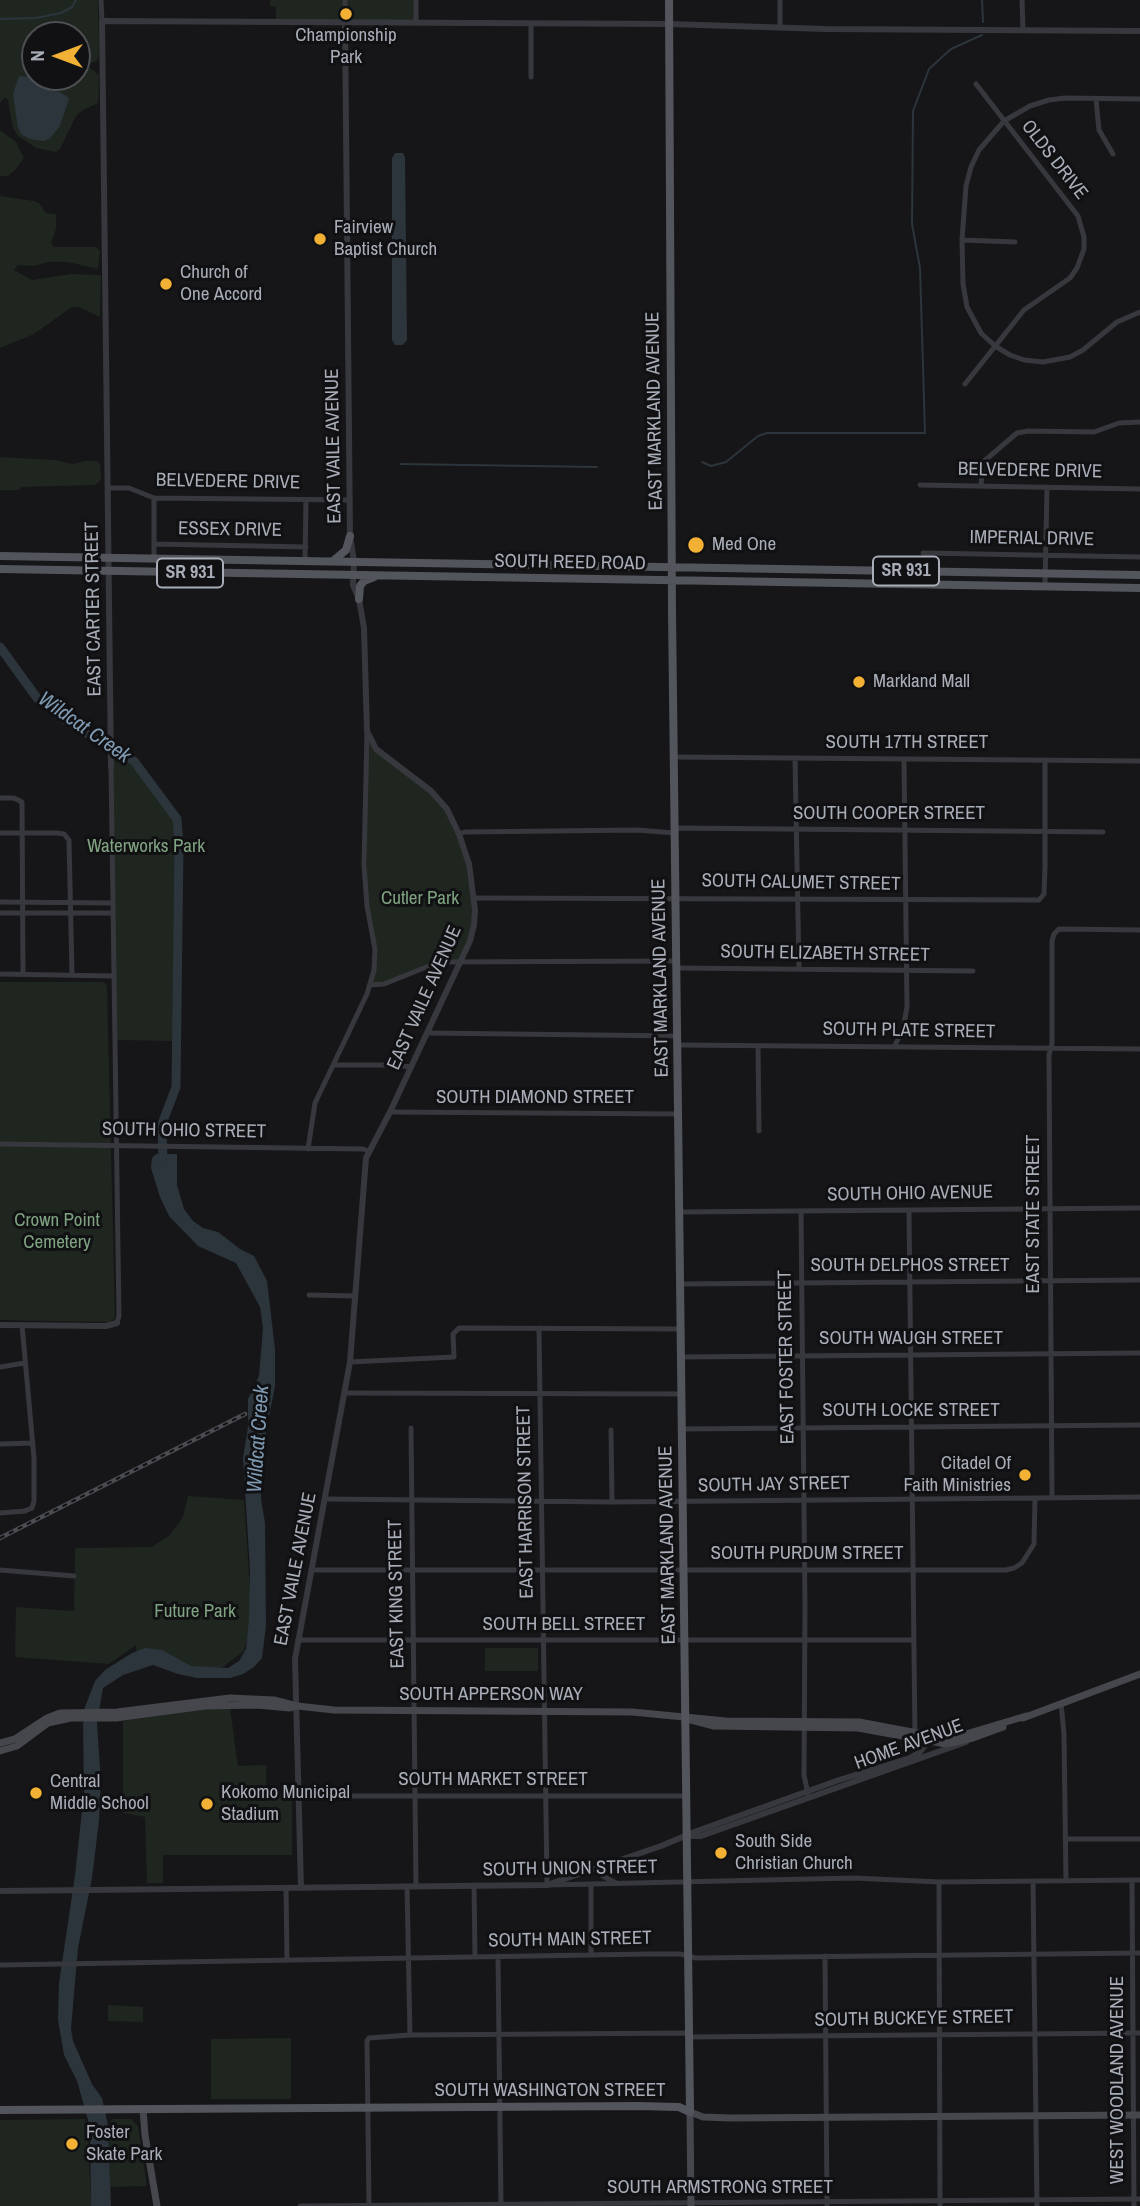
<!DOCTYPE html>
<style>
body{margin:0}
#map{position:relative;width:1140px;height:2206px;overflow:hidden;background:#161618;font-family:"Archivo Narrow",sans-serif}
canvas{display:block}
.north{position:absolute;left:21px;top:21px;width:70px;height:70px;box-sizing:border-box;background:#111113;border:2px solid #4d4f55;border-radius:50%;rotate:270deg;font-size:19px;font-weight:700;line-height:28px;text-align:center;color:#a8adb8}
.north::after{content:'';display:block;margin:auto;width:24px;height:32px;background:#f2b134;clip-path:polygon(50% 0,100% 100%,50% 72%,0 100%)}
</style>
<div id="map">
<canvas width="1140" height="2206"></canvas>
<div class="north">N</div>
</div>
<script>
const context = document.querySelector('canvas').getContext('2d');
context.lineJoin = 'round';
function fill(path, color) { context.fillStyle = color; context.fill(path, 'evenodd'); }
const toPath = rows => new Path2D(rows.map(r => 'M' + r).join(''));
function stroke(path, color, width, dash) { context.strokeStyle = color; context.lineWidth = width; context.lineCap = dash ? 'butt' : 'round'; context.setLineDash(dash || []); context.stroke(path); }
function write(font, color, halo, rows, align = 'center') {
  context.font = font + ' "Archivo Narrow",sans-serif'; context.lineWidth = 6; context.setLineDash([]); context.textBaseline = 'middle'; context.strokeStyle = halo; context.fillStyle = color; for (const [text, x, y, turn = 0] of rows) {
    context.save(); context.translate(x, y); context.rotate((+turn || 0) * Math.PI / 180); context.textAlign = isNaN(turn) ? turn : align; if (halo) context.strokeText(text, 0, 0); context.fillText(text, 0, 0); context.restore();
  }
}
const green = toPath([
 [0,0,98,0,99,54,97,61,89,64,89,67,99,75,98,103,83,110,76,116,60,149,56,152,36,148,18,136,13,128,8,100,5,97,0,103],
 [35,35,77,35,77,77,35,77],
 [270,0,416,0,416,23,276,23,276,7,270,6],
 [0,130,16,142,24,158,14,171,8,176,0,176],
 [0,196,34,201,39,203,46,213,56,214,56,229,51,243,54,247,96,247,100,251,98,269,68,262,48,262,35,266,18,265,14,270,32,280,71,274,101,275,100,317,79,307,72,307,34,334,0,348],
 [0,457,54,460,73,464,85,461,97,461,100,464,101,480,95,485,21,487,19,490,0,490],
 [367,731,371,743,440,799,463,844,474,925,460,961,439,962,392,981,370,985,375,958,367,906],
 [111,747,134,761,177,819,179,846,177,1041,115,1040],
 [0,982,104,982,107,986,115,1318,110,1322,0,1320],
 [188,1496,244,1500,252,1618,244,1651,216,1672,137,1657,136,1645,109,1664,15,1657,16,1607,74,1611,75,1548,151,1547,169,1536,183,1517],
 [485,1648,538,1648,538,1671,485,1671],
 [210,1708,230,1708,238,1766,266,1765,266,1794,292,1794,292,1855,163,1855,163,1883,147,1883,145,1817,123,1813,123,1721],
 [108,2005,143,2007,143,2022,108,2021],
 [291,2038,291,2099,211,2099,211,2039],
 [85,2119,88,2134,91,2206,0,2206,0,2120],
 [112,2119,131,2119,138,2126,147,2186,110,2187,109,2125]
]);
const water = toPath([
 [19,76,33,77,46,89,60,92,69,98,60,126,50,138,44,141,30,139,22,135,18,128,13,94],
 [395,153,403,153,405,157,407,340,403,345,395,345,392,340,392,158],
 [156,1154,177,1154,177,1185,184,1209,193,1221,203,1228,218,1232,240,1249,254,1256,267,1281,275,1349,275,1386,261,1457,261,1499,265,1523,266,1626,262,1658,254,1667,243,1674,230,1678,197,1678,178,1674,153,1665,123,1675,103,1688,97,1723,101,1782,99,1821,92,1878,78,1948,71,2029,73,2041,92,2084,102,2098,108,2125,111,2206,91,2206,90,2127,77,2081,64,2055,58,2020,59,1983,75,1875,84,1793,83,1725,85,1707,95,1681,105,1670,132,1653,145,1648,162,1650,191,1666,228,1668,239,1661,246,1649,249,1619,250,1570,243,1458,248,1427,248,1399,259,1376,263,1328,260,1307,236,1263,198,1246,169,1216,160,1197,151,1168,152,1158]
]);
const stream = toPath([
 [982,0,983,22],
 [0,19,36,18,61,13,72,7,76,0],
 [702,462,711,466,726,462,758,436,767,433,925,433,920,268,912,224,913,111,929,69,951,49,982,35],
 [401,464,597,467]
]);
const river = toPath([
 [0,647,37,698,65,720,134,761,177,819,179,846,176,1087,162,1124,163,1166]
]);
const minor = toPath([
 [101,0,102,21],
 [345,0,345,23],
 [416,0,416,23],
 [1022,0,1023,30],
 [531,24,531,77],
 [780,27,780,0],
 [1096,99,1099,130,1113,154],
 [1140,99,1065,98,1049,100,1030,106,1004,121,979,150,971,167,966,186,962,240,963,284,967,307,981,333,995,346,1010,355,1024,360,1043,362,1070,357,1083,350,1117,322,1140,312],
 [962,240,1015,242],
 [965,384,1024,310,1070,278,1077,268,1084,249,1084,237,1078,216,976,84],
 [920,485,1140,489],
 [981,485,983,462,1017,433,1028,431,1094,432,1119,423,1140,422],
 [108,488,129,488,154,498,350,500],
 [154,544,306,547],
 [923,553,1140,557],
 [154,559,154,498],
 [305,561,306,500],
 [1045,587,1047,487],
 [674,757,1140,761],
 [795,758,799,969],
 [111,767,119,1316,117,1323],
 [0,798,14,798,22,802,23,974],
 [675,828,1103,832],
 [0,833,56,833,64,834,69,840,72,975],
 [459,834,465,832,637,830,675,833],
 [474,898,1039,900,1044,894,1045,867,1045,760],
 [0,902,113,903],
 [0,913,113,913],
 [677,968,973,971],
 [0,974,114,976],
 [370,985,384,984,439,962,677,961],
 [427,1033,678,1036],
 [678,1045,1140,1049],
 [758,1046,759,1131],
 [894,1047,903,1029,907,1007,904,759],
 [334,1065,394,1065,411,1067],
 [390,1112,679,1114],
 [0,1144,363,1149,368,1151],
 [308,1149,315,1103,367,994,374,970,375,949,367,906,364,865,367,731],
 [909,1210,915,1736],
 [801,1211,805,1606,804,1775,808,1794],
 [680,1212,1140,1208],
 [681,1284,1140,1280],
 [309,1295,355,1296],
 [539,1328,547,1885,854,1878,939,1882,1140,1880],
 [682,1357,1140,1353],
 [350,1362,454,1357,453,1334,459,1328,681,1329],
 [0,1367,25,1363],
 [345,1393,681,1394],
 [411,1428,416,1886],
 [683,1429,1140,1425],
 [611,1430,612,1502],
 [0,1444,33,1443],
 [1052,1497,1049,1055,1052,1043,1052,941,1054,934,1059,929,1140,930],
 [325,1499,612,1502,1140,1497],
 [0,1513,25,1511,32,1508,34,1501,34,1458,22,1325],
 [0,1570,74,1576],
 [312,1570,1006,1570,1014,1568,1022,1563,1034,1544,1035,1498],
 [298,1640,914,1640],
 [1061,1703,1064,1734,1066,1881],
 [299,1796,687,1796],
 [1065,1839,1140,1839],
 [599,1869,601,1875,616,1883],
 [1132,1880,1134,2206],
 [1033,1881,1037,2206],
 [939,1882,940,2206],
 [474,1885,475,1957],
 [591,1885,591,1955],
 [407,1886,410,2035],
 [286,1888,287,1960],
 [498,1956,501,2206],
 [825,1956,827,2205],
 [0,1965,648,1954,680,1954,696,1958,1140,1953],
 [689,2037,1140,2033],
 [300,2206,1140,2199],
 [369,2206,367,2041,369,2038,410,2035,689,2033]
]);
const tertiary = toPath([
 [111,767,102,21,670,24,825,29,1140,31],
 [0,1325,106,1326,117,1323],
 [692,1836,701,1836,966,1742],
 [301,1888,295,1659,350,1362,366,1158,390,1112,470,941,474,925,475,910,469,864,459,834,447,809,431,791,376,749,367,731,364,628,359,599,353,585,354,561,350,536,345,23],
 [0,1891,547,1885,661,1846,697,1831,839,1780,910,1758,920,1752,930,1739]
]);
const secondary = toPath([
 [1023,1718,1140,1674],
 [687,1719,714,1726,858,1728,946,1744,973,1738,1003,1727],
 [0,1743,15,1739,47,1718,60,1713,117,1712,230,1698,274,1700,297,1706,334,1710,632,1712,726,1721,859,1722,944,1738,956,1737,1026,1716],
 [0,1751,17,1746,48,1723,71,1718,116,1718,205,1706,257,1705,290,1708,297,1706],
 [143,2109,145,2135,157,2206],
 [691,2206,690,2112,703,2117,731,2118,1140,2115]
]);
const primary = toPath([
 [0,556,1140,575],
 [333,561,346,550,350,536],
 [0,569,1140,588],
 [359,599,360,586,364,581,374,577],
 [0,2110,638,2106,679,2107,690,2112,672,612,669,0]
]);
const rail = toPath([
 [0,1538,245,1414]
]);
const markers = [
 [346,14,7,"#f2b134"],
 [320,239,7,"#f2b134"],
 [166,284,7,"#f2b134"],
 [696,545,9,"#f2b134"],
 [859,682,7,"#f2b134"],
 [1025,1475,7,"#f2b134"],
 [36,1793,7,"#f2b134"],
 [207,1804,7,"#f2b134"],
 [721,1853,7,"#f2b134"],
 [72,2144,7,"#f2b134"]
];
const shields = [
 [906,571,66],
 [190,573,66]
];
const shieldNames = [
 ["SR 931",906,571],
 ["SR 931",190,573]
];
const poiNames = [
 ["Championship",346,36,"center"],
 ["Park",346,58,"center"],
 ["Fairview",334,228],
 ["Baptist Church",334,250],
 ["Church of",180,273],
 ["One Accord",180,295],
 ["Med One",712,545],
 ["Markland Mall",873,682],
 ["Citadel Of",1011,1464,"right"],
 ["Faith Ministries",1011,1486,"right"],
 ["Central",50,1782],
 ["Middle School",50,1804],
 ["Kokomo Municipal",221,1793],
 ["Stadium",221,1815],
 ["South Side",735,1842],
 ["Christian Church",735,1864],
 ["Foster",86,2133],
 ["Skate Park",86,2155]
];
const streetNames = [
 ["OLDS DRIVE",1054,160,52],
 ["EAST MARKLAND AVENUE",655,411,-91],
 ["EAST VAILE AVENUE",334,446,-91],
 ["BELVEDERE DRIVE",1030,471,1],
 ["BELVEDERE DRIVE",228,482,1],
 ["ESSEX DRIVE",230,530,1],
 ["IMPERIAL DRIVE",1032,539,1],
 ["SOUTH REED ROAD",570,563,1],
 ["EAST CARTER STREET",94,609,-91],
 ["SOUTH 17TH STREET",907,743],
 ["SOUTH COOPER STREET",889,814],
 ["SOUTH CALUMET STREET",801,883,1],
 ["SOUTH ELIZABETH STREET",825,954,1],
 ["EAST MARKLAND AVENUE",661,978,-91],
 ["EAST VAILE AVENUE",425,998,-66],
 ["SOUTH PLATE STREET",909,1031,1],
 ["SOUTH DIAMOND STREET",535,1098],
 ["SOUTH OHIO STREET",184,1131,1],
 ["SOUTH OHIO AVENUE",910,1194,-1],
 ["EAST STATE STREET",1034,1214,-90],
 ["SOUTH DELPHOS STREET",910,1266],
 ["SOUTH WAUGH STREET",911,1339],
 ["EAST FOSTER STREET",787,1357,-91],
 ["SOUTH LOCKE STREET",911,1411],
 ["SOUTH JAY STREET",774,1485,-1],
 ["EAST HARRISON STREET",526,1502,-91],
 ["EAST MARKLAND AVENUE",668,1545,-91],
 ["SOUTH PURDUM STREET",807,1554],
 ["EAST VAILE AVENUE",296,1569,-79],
 ["EAST KING STREET",397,1594,-91],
 ["SOUTH BELL STREET",564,1625],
 ["SOUTH APPERSON WAY",491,1695],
 ["HOME AVENUE",909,1745,-20],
 ["SOUTH MARKET STREET",493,1780],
 ["SOUTH UNION STREET",570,1869,-1],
 ["SOUTH MAIN STREET",570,1940,-1],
 ["SOUTH BUCKEYE STREET",914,2019,-1],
 ["WEST WOODLAND AVENUE",1118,2080,-90],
 ["SOUTH WASHINGTON STREET",550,2091],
 ["SOUTH ARMSTRONG STREET",720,2188]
];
const parkNames = [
 ["Waterworks Park",146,847],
 ["Cutler Park",420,899],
 ["Crown Point",57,1221],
 ["Cemetery",57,1243],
 ["Future Park",195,1612]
];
const waterNames = [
 ["Wildcat Creek",84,728,35],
 ["Wildcat Creek",259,1439,-86]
];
fill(green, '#1e261f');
fill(water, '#2c353c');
stroke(stream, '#2c353c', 2);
stroke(river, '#2c353c', 9);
stroke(minor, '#37383d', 5);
stroke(tertiary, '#37383d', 6);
stroke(secondary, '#45474d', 7);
stroke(primary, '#53555c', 8);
stroke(rail, '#4a4c52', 4.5);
stroke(rail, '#111113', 2, [5]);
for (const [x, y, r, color] of markers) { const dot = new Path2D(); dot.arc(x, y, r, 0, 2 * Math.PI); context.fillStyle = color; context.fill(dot); stroke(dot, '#111113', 2.5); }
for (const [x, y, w] of shields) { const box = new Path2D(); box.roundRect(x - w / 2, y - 14.5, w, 29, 5); context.fillStyle = '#111113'; context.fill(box); stroke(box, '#a8adb8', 2); }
write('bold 18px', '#a8adb8', null, shieldNames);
write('19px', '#a8adb8', '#111113', poiNames, 'left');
write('19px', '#a8adb8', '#111113', streetNames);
write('19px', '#7fa381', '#111113', parkNames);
write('italic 21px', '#7f9bb3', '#111113', waterNames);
</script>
